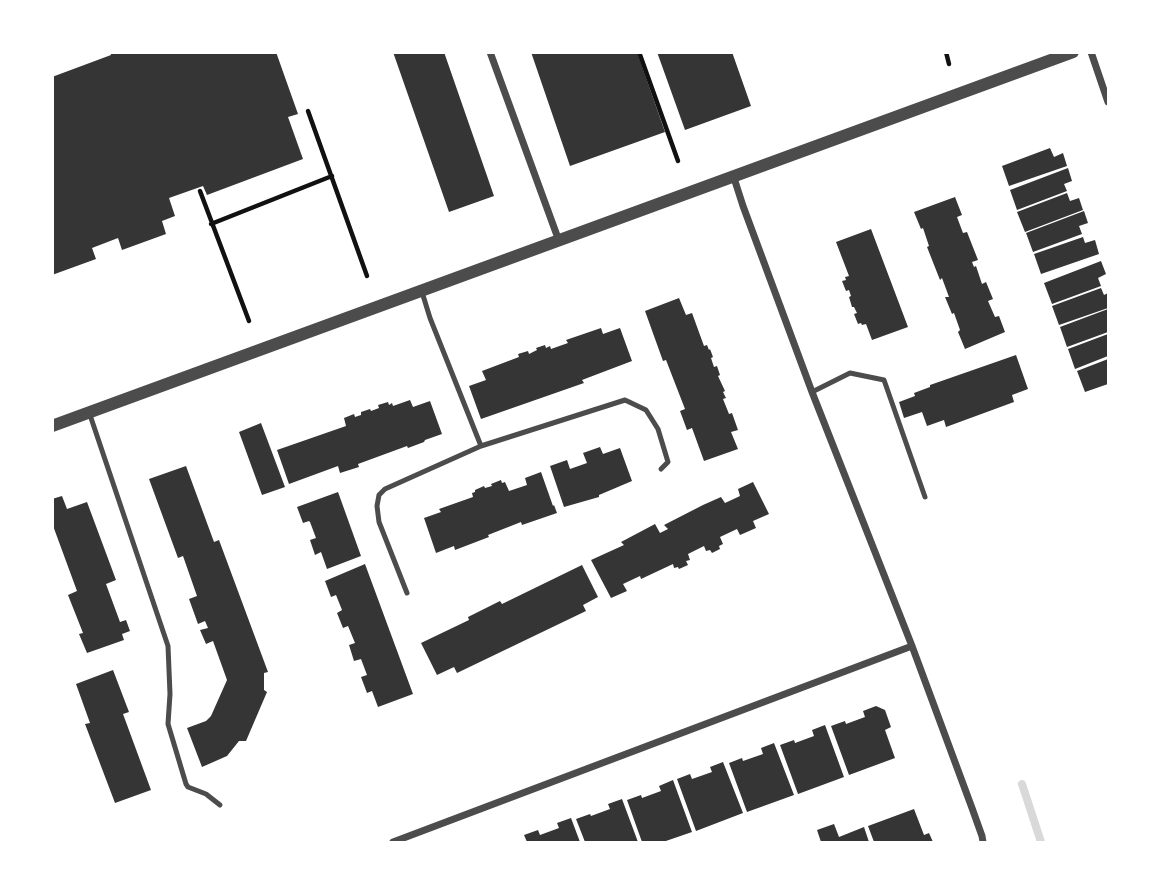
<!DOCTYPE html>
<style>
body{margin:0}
#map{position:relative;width:1161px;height:895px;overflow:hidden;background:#fff;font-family:"Public Sans",sans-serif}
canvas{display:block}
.frame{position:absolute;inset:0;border:54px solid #fff;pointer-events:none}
</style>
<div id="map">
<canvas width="1161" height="895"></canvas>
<div class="frame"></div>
</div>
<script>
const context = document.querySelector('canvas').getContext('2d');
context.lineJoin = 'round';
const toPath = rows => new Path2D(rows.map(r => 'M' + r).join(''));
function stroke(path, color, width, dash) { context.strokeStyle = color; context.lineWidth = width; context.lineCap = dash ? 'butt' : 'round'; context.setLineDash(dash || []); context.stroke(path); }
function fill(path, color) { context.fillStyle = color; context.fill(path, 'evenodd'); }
const stream = toPath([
 [1022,784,1041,842]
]);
const building = toPath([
 [110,52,276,52,298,114,288,117,303,159,207,195,203,186,169,198,175,216,162,221,166,234,122,250,118,238,92,248,96,259,52,275,52,77,111,55],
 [393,52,444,52,494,196,449,212],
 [531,52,637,52,665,132,570,166],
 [657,52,732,52,751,106,685,130],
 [1050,148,1054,157,1063,153,1067,166,1009,186,1002,166],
 [1068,168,1072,181,1064,184,1067,191,1017,210,1010,190],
 [1067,193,1070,201,1079,198,1083,210,1025,232,1017,212],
 [955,197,962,215,957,217,963,233,967,232,978,260,972,262,974,267,976,266,982,284,986,282,993,299,988,301,995,317,999,316,1005,332,965,349,958,332,960,330,954,313,952,314,945,297,949,297,942,278,940,280,927,247,929,246,923,228,921,229,914,212],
 [1084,211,1088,223,1079,226,1082,234,1033,252,1026,233],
 [871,229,908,327,872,340,866,324,862,325,861,323,858,324,854,314,857,313,854,307,852,307,849,297,851,296,849,290,846,291,842,281,846,280,845,277,849,276,836,242],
 [1083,237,1085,243,1095,240,1099,254,1041,274,1034,254],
 [1101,261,1106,274,1098,278,1101,286,1052,304,1044,283],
 [1101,288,1104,295,1108,293,1108,308,1059,325,1052,306],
 [679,298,686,315,692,313,704,346,707,345,709,350,710,349,713,357,711,358,714,367,717,366,720,375,718,376,725,391,723,392,726,398,723,399,729,414,732,413,738,430,731,432,738,449,704,461,692,428,687,430,680,411,685,409,666,360,663,361,645,311],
 [1108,309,1108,332,1067,347,1060,327],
 [601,328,603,334,620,328,632,361,582,380,584,383,481,419,469,386,486,380,482,371,519,357,518,354,528,351,529,354,537,350,536,348,545,345,546,348,550,346,551,349,568,343,566,340],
 [1108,334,1108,356,1075,369,1068,349],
 [1016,355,1028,389,1012,395,1014,402,946,427,944,420,927,426,922,412,904,418,899,402,915,396,914,393,930,387,930,385],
 [1108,359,1108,384,1085,392,1077,371],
 [410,400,413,407,430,401,442,434,425,440,424,442,408,448,407,446,358,464,359,467,340,473,338,466,289,484,277,450,346,426,344,418,354,414,355,417,361,415,361,412,370,409,371,411,379,408,378,405,388,402,389,405,392,403,393,406],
 [261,423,285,487,262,495,239,432],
 [600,447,603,454,620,448,632,481,599,495,599,497,564,507,550,466,567,460,570,469,587,463,583,453],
 [186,466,214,542,219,540,268,672,264,673,264,690,267,692,246,741,239,741,227,756,202,767,187,728,206,721,211,716,227,680,213,641,206,644,200,630,208,628,205,621,198,624,189,599,197,596,183,556,178,558,149,479],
 [541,472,553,506,554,505,557,513,522,525,521,522,488,535,489,537,455,550,454,546,436,553,424,518,441,512,439,509,473,497,472,493,475,492,475,490,484,486,485,488,492,486,491,484,501,480,502,483,505,482,509,491,527,485,525,478],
 [753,482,769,514,753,521,756,528,740,535,737,529,720,537,723,544,719,546,720,549,712,553,710,550,706,551,704,546,688,554,690,560,686,561,688,565,679,569,678,567,674,568,673,564,641,579,640,576,623,584,627,591,611,598,591,560,624,545,621,542,655,524,660,533,668,529,664,525,703,505,721,497,725,503,740,496,738,489],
 [338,492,361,556,327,569,321,552,315,555,310,540,316,538,310,522,309,521,303,523,297,507],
 [62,496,67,509,87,502,116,580,106,584,120,622,126,620,130,631,122,634,124,640,87,653,79,634,83,633,68,595,77,591,52,523,52,499],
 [365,564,413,694,378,707,372,691,367,693,361,677,367,675,361,659,354,661,349,645,355,643,348,626,343,628,337,613,342,610,336,595,331,597,325,581],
 [582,565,598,597,583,605,586,611,457,673,454,667,437,675,421,643,469,620,468,617,500,601,502,604],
 [113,670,129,712,123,714,151,790,115,803,85,724,90,723,76,684],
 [876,706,885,710,891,727,885,730,895,758,849,775,831,726,845,721,846,724,865,717,863,711],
 [825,725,844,777,798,794,780,745,794,740,795,743,814,736,812,730],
 [774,743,794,795,747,812,729,763,742,758,743,761,763,754,761,748],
 [723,762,743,813,696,831,677,779,690,774,692,779,712,772,710,767],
 [673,780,692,832,663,842,642,842,627,800,641,795,642,798,661,791,659,786],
 [622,799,638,842,585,842,576,819,590,814,591,816,610,809,608,804],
 [914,809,924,835,929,833,933,842,874,842,868,826],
 [571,818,580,842,527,842,524,835,538,830,540,835,559,828,557,823],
 [834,824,839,837,864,827,869,842,821,842,817,830]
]);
const path = toPath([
 [639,52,678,161],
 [946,52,949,64],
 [308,111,367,276],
 [200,191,249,321],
 [211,224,332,176]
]);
const service = toPath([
 [422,292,430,318,481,446],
 [812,392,850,373,884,380,925,497],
 [89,412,168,646,170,694,168,724,186,784,188,787,206,794,220,805],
 [407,593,379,522,377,506,379,495,385,489,481,446,625,400,646,410,658,429,668,462,661,469]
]);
const minor = toPath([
 [490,52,559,241],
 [1091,52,1108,102],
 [734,178,743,206,812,392,912,646,972,808,982,836,983,842],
 [393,842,912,646]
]);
const tertiary = toPath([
 [52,426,1073,52]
]);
stroke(stream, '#d9d9d9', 8);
fill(building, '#353535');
stroke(path, '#111', 4.5);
stroke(service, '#4c4c4c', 5);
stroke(minor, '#4c4c4c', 7);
stroke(tertiary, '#4c4c4c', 12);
</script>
